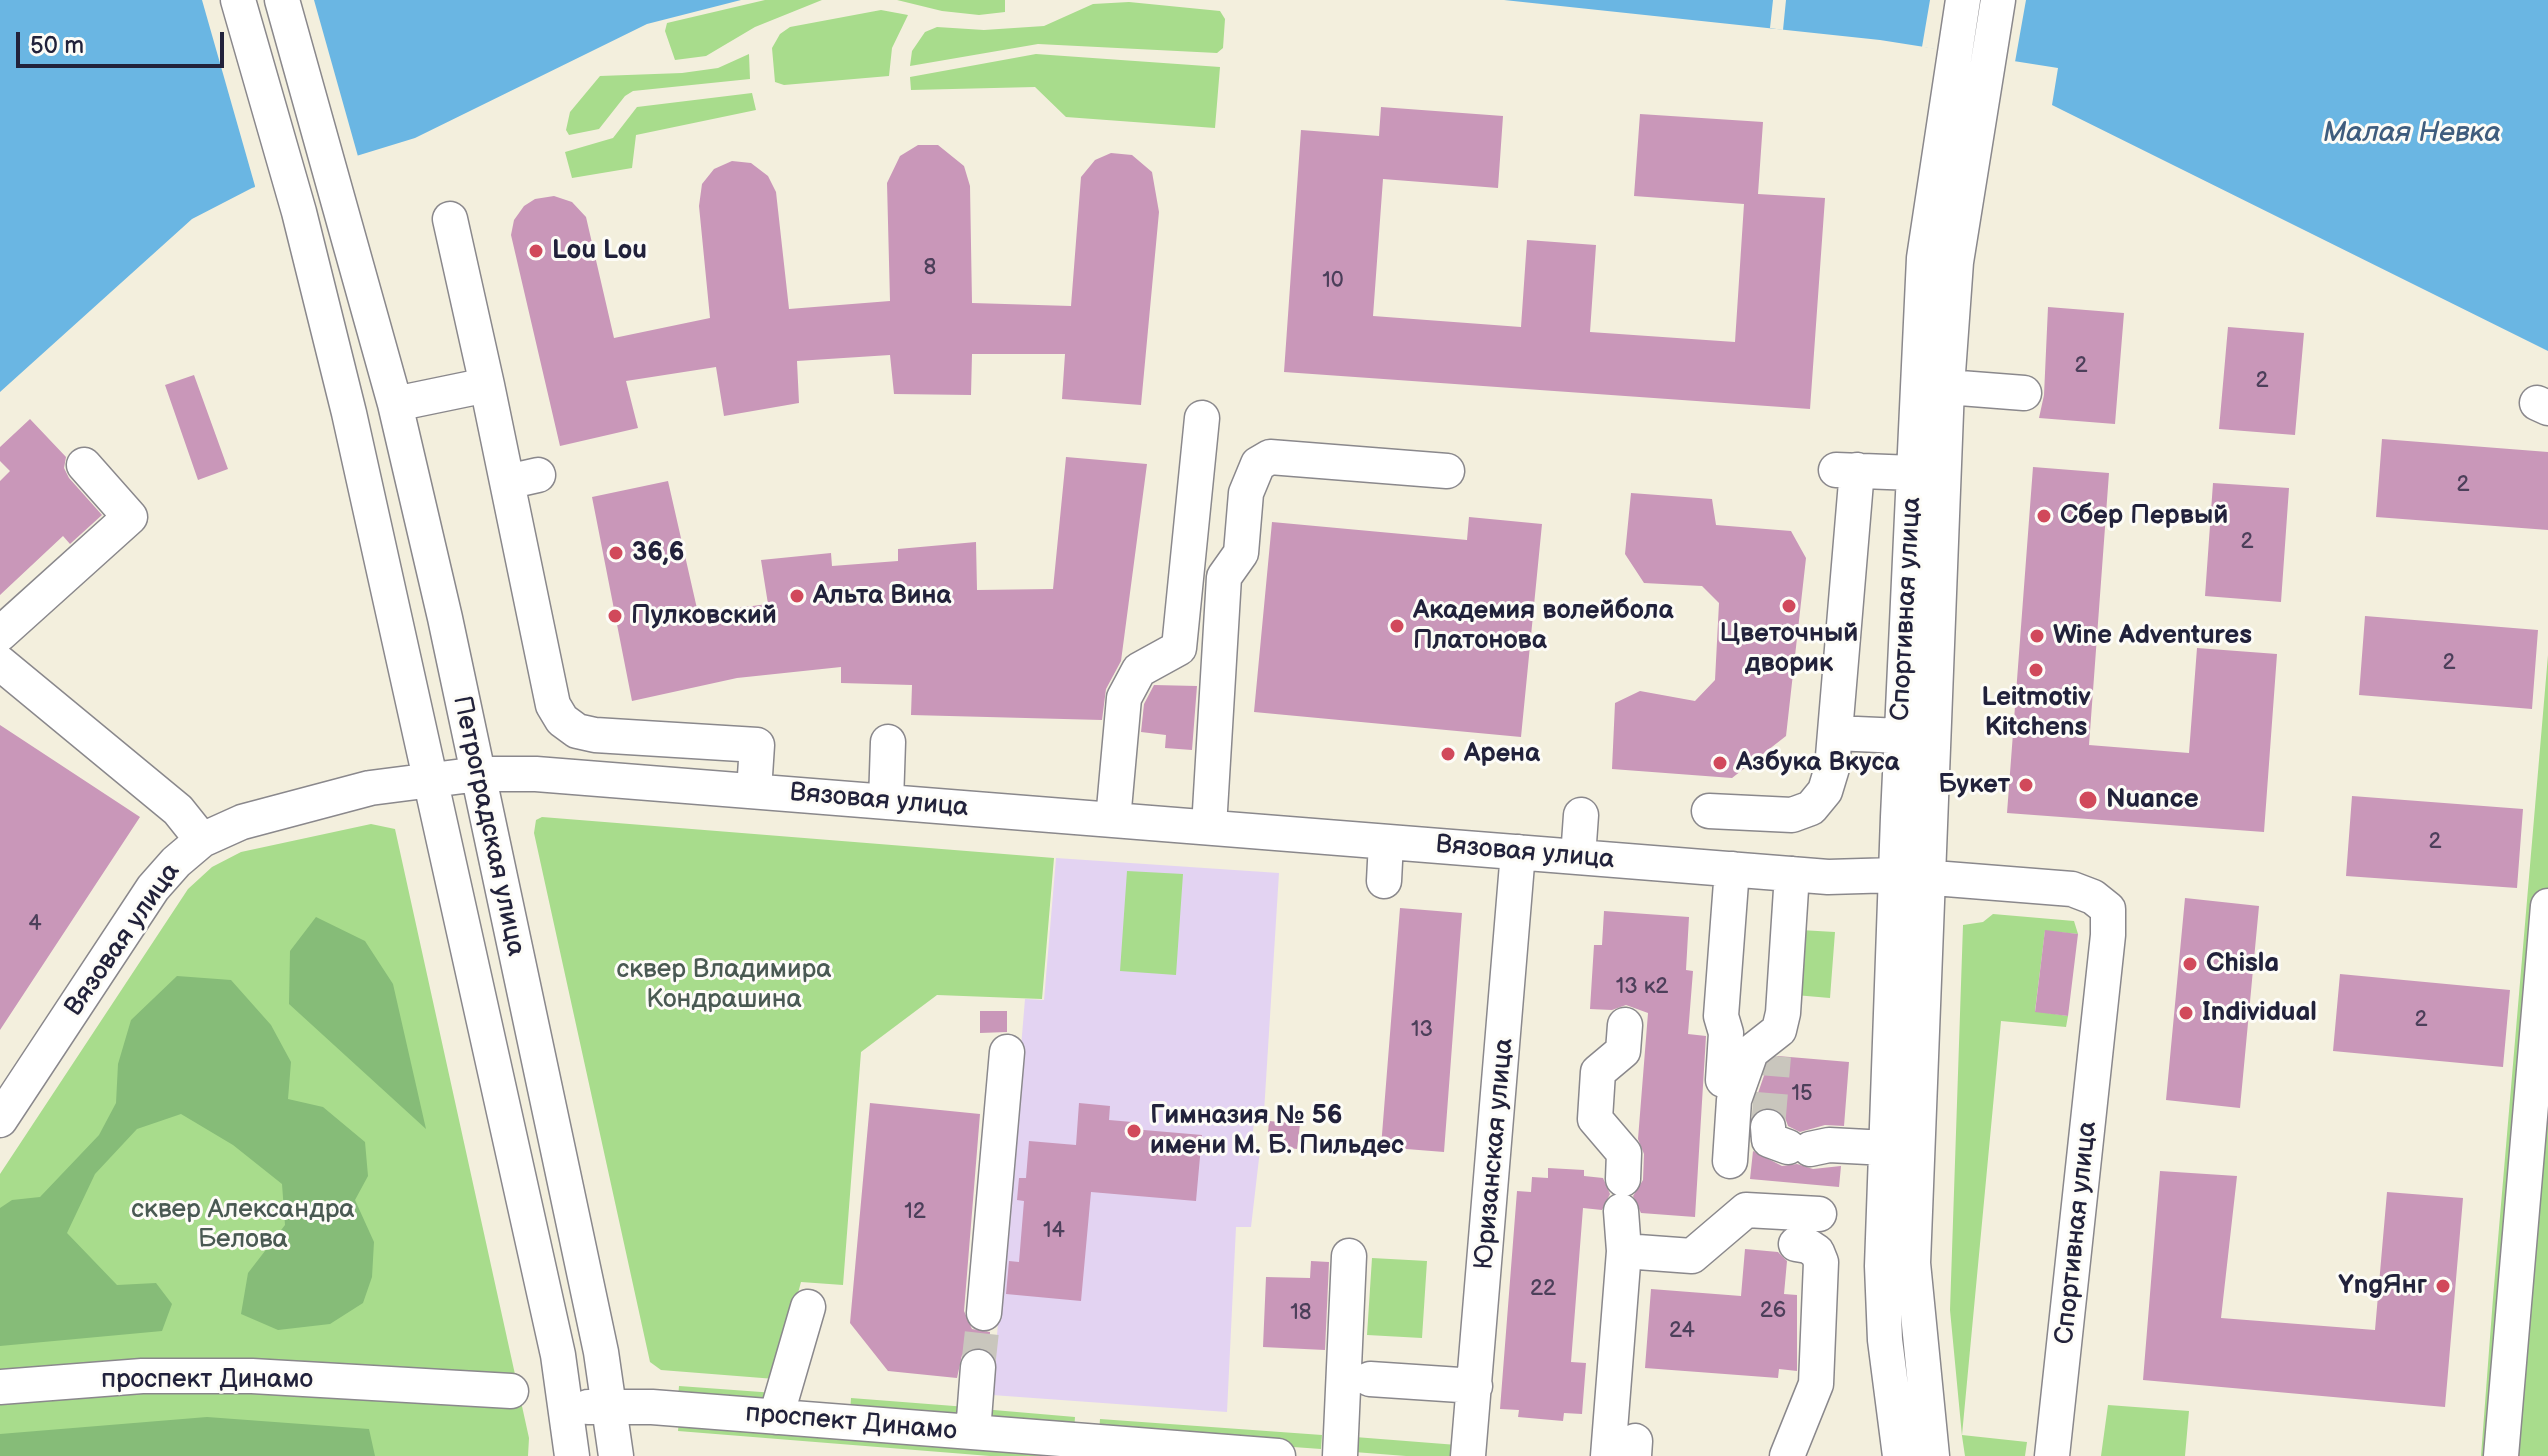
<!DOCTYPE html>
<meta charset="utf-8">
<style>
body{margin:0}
#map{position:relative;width:2548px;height:1456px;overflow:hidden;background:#f3efdd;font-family:"Balsamiq Sans",sans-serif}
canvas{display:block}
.scale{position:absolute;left:16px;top:32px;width:208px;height:36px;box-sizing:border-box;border:4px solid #22223b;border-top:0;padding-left:10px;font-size:24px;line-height:28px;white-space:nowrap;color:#22223b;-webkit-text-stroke:6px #fdfcf7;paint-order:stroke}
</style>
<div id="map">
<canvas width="2548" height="1456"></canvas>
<div class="scale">50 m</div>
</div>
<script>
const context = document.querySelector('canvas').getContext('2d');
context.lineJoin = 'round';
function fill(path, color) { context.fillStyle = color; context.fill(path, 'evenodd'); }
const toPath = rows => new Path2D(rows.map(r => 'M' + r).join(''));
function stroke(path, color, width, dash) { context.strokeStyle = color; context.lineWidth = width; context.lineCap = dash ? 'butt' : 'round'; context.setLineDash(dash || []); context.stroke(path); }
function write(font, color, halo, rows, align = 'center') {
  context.font = font + ' "Balsamiq Sans",sans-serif'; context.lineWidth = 6; context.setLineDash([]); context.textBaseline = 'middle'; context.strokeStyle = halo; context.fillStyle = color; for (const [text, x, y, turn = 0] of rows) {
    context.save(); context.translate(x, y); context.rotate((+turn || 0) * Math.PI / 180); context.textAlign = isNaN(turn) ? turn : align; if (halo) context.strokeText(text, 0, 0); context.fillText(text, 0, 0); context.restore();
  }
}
const built = toPath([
 [1056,858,1279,873,1264,1112,1255,1113,1251,1148,1260,1150,1251,1227,1236,1227,1227,1412,992,1395,1025,999,1044,1000]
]);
const green = toPath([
 [765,0,822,0,755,27,706,56,675,60,665,31,667,23],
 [897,0,1005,0,1005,12,979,15,942,11],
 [1129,2,1220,11,1225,19,1223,48,1217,53,1038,44,910,66,912,51,925,32,937,27,984,30,1044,26,1093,4],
 [881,10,908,15,892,48,889,76,784,85,775,82,772,48,780,34,790,27],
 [749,54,750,79,633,91,625,96,599,129,569,135,566,130,570,112,600,76,682,73,718,68],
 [1036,54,1220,67,1215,128,1066,117,1035,87,911,90,910,77],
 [752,93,756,110,636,135,632,168,572,178,565,152,613,138,637,107],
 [2548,655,2548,1456,2481,1456,2493,1298],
 [542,817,1054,858,1042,999,937,995,861,1052,843,1285,801,1282,775,1379,661,1370,650,1362,534,833,536,820],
 [371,824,395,829,529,1438,528,1456,0,1456,0,1174,188,889,212,867,241,852],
 [1127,871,1183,874,1176,975,1120,971],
 [1993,914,2074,921,2078,934,2045,931,2035,1011,2068,1016,2066,1027,2001,1021,1962,1435,2027,1442,2025,1456,1965,1456,1962,1436,1950,1310,1963,925,1983,922],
 [1800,930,1835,932,1830,998,1795,995],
 [1372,1258,1427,1261,1422,1338,1367,1335],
 [679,1386,775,1393,771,1407,678,1399],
 [851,1398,967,1407,966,1421,850,1413],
 [2108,1405,2189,1411,2185,1456,2101,1456],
 [982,1409,1075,1417,1074,1431,981,1423],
 [1100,1419,1322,1435,1321,1449,1099,1433],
 [679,1420,1133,1456,990,1456,678,1431],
 [1355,1437,1457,1445,1455,1456,1406,1456,1354,1452]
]);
const forest = toPath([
 [316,917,365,941,393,984,426,1129,289,1004,290,951],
 [177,976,231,980,271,1025,291,1062,288,1099,323,1107,365,1142,368,1176,355,1200,374,1242,372,1277,363,1303,330,1324,278,1330,241,1314,248,1273,285,1225,282,1184,233,1145,181,1114,137,1129,95,1174,67,1233,117,1285,156,1283,172,1304,162,1331,0,1346,0,1208,12,1200,40,1197,99,1135,116,1103,118,1064,131,1020],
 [207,1417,369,1429,375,1456,0,1456,0,1434]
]);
const water = toPath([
 [0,0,741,0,647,24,415,138,252,188,192,219,0,392],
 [1504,0,2548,0,2548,351,2052,105,2058,68,1880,40]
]);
const pier = toPath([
 [202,0,314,0,359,160,254,194,255,186],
 [1773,0,1786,0,1783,30,1770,28],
 [1930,0,2026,0,2015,62,1922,47]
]);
const building = toPath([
 [1381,107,1503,116,1498,188,1383,179,1373,316,1521,327,1527,240,1596,245,1590,332,1735,342,1744,204,1634,196,1640,114,1763,122,1758,194,1825,198,1810,409,1284,372,1301,130,1379,136],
 [918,145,938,145,964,166,970,186,972,303,1071,306,1081,177,1095,160,1111,153,1132,155,1152,172,1159,212,1141,405,1062,399,1065,354,972,354,971,395,894,394,890,355,797,361,799,403,724,416,716,367,626,381,638,428,560,446,511,235,514,220,524,206,535,199,554,196,572,202,586,217,614,338,710,318,699,206,702,184,714,169,732,161,751,163,768,176,776,192,789,309,890,301,887,183,900,156],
 [2048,307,2124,313,2115,424,2039,418,2044,395],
 [2228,327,2304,333,2295,435,2219,429],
 [194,375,228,469,198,480,165,385],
 [30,419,66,457,64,468,69,478,102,515,70,544,63,536,0,595,0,481,10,471,0,461,0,447],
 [2382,439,2548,452,2548,530,2376,517],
 [1066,457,1147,464,1121,661,1106,689,1102,720,911,715,912,685,841,683,841,667,737,678,632,701,592,497,668,481,698,613,768,604,761,560,831,553,832,566,898,561,898,549,976,542,977,590,1053,589],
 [2033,467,2109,473,2089,745,2189,753,2197,648,2277,654,2264,832,2007,813],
 [2213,483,2289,488,2281,602,2205,596],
 [1631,493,1712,499,1716,525,1791,531,1806,558,1786,736,1732,778,1612,769,1615,703,1640,691,1695,701,1715,680,1719,603,1702,586,1644,583,1625,554],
 [1469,517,1542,524,1521,737,1254,712,1272,522,1467,540],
 [2365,616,2538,630,2532,709,2359,695],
 [1154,685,1197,686,1192,750,1165,748,1166,735,1141,732,1144,704],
 [0,725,140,817,0,1030],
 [2352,796,2523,809,2517,888,2346,876],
 [2185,898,2259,906,2240,1108,2166,1100],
 [1400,908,1462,913,1444,1152,1381,1147],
 [1604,911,1689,917,1686,970,1693,971,1688,1034,1706,1036,1695,1217,1641,1213,1633,1196,1643,1180,1644,1154,1638,1139,1648,1013,1626,1005,1612,1010,1590,1009,1594,945,1602,945],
 [2045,930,2078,934,2068,1016,2035,1012],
 [2340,974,2510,990,2503,1067,2333,1051],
 [980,1011,1007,1011,1007,1032,980,1033],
 [1778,1056,1849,1062,1844,1126,1825,1125,1800,1132,1788,1126,1784,1115,1776,1109,1756,1111,1758,1093,1768,1064],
 [870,1103,980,1114,964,1311,972,1329,990,1332,989,1350,970,1349,962,1355,957,1378,888,1371,850,1323],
 [1079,1103,1110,1106,1109,1120,1132,1122,1132,1129,1202,1135,1196,1201,1091,1192,1081,1301,1006,1294,1009,1261,1019,1262,1024,1201,1017,1200,1019,1178,1026,1178,1029,1141,1076,1145],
 [1269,1121,1300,1124,1297,1149,1267,1145],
 [1753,1151,1782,1166,1797,1164,1813,1169,1841,1166,1839,1187,1750,1179],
 [1548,1168,1584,1170,1584,1176,1603,1178,1610,1194,1602,1210,1583,1208,1571,1362,1586,1363,1582,1414,1564,1413,1563,1421,1518,1417,1519,1410,1500,1409,1517,1191,1531,1192,1532,1177,1548,1178],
 [2160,1171,2237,1176,2221,1318,2375,1330,2387,1192,2463,1198,2445,1407,2143,1380],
 [1745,1249,1778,1252,1787,1261,1784,1294,1797,1295,1797,1371,1779,1369,1778,1378,1645,1368,1651,1289,1741,1296],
 [1311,1261,1329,1262,1325,1350,1263,1347,1266,1277,1310,1278]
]);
const minorTunnel = toPath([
 [1768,1127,1774,1056],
 [978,1367,984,1313]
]);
const minor = toPath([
 [238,0,299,212,349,413,558,1355,572,1456],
 [282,0,395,404,445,618,601,1352,616,1456],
 [450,219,487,385],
 [1947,387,2024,393],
 [2537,403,2548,408],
 [395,404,487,385,553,705,562,720,577,731,595,735,757,745,754,791],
 [1836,470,1914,473],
 [507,482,538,475],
 [0,634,130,517,84,465],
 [0,663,178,810,202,840],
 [1835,733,1901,736],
 [886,802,888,742],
 [1709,811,1792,815,1811,808,1825,791,1832,768,1857,470],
 [1113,820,1124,698,1139,670,1179,648,1202,418],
 [1209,827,1224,577,1241,553,1246,493,1258,464,1270,457,1447,471],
 [1578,857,1581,815],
 [1384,881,1386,842],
 [1723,1080,1726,1033,1721,1016,1732,869],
 [0,1120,153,888,176,862,202,840,242,822,370,788,479,774,536,774,1828,877,1896,875,2072,889,2093,897,2108,909,2108,935,2052,1456],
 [1768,1127,1769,1140,1788,1147],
 [1810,1149,1829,1145,1887,1148],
 [1730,1161,1734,1100,1751,1052,1779,1030,1783,1013,1792,874],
 [1623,1179,1624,1153,1595,1119,1598,1072,1623,1051,1625,1025],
 [1624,1251,1692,1256,1746,1210,1819,1214],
 [984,1313,1007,1052],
 [1370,1379,1475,1386],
 [0,1387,142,1376,252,1376,511,1391],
 [588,1407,652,1407,1278,1456],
 [776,1417,808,1307],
 [973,1432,978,1367],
 [1340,1456,1349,1256],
 [1468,1456,1518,852],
 [1608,1456,1624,1251,1621,1211],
 [1634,1456,1635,1441],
 [1787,1456,1816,1384,1821,1262,1817,1252,1808,1246,1796,1244],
 [1900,1456,1885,1340,1882,1266,1898,817,1924,258,1963,0],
 [1932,1456,1913,1263,1947,387,1956,262,1998,0],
 [2501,1456,2548,906]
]);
const markers = [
 [536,251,8,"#d1495b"],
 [2044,516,8,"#d1495b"],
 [616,553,8,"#d1495b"],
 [797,596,8,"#d1495b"],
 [1789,606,8,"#d1495b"],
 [615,616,8,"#d1495b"],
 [1397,626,8,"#d1495b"],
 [2037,636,8,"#d1495b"],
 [2036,670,8,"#d1495b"],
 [1448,754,8,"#d1495b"],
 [1720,763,8,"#d1495b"],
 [2026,785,8,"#d1495b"],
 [2088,800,10,"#d1495b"],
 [2190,964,8,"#d1495b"],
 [2186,1013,8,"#d1495b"],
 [1134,1131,8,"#d1495b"],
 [2443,1286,8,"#d1495b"]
];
const numberNames = [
 ["8",930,268],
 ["10",1333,281],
 ["2",2081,366],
 ["2",2262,381],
 ["2",2463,485],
 ["2",2247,542],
 ["2",2449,663],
 ["2",2435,842],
 ["4",35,924],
 ["13 к2",1642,987],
 ["2",2421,1020],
 ["13",1422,1030],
 ["15",1802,1094],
 ["12",915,1212],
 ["14",1054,1231],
 ["22",1543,1289],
 ["26",1773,1311],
 ["18",1301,1313],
 ["24",1682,1331]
];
const poiNames = [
 ["Lou Lou",552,251],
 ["Сбер Первый",2060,516],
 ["36,6",632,553],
 ["Альта Вина",813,596],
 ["Академия волейбола",1413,611],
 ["Платонова",1413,641],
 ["Пулковский",631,616],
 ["Цветочный",1789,634,"center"],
 ["дворик",1789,664,"center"],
 ["Wine Adventures",2053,636],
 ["Leitmotiv",2036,698,"center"],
 ["Kitchens",2036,728,"center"],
 ["Арена",1464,754],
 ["Азбука Вкуса",1736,763],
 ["Букет",2010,785,"right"],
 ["Nuance",2106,800],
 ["Chisla",2206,964],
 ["Individual",2202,1013],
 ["Гимназия № 56",1150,1116],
 ["имени М. Б. Пильдес",1150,1146],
 ["YngЯнг",2427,1286,"right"]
];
const streetNames = [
 ["Спортивная улица",1907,609,-87],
 ["Вязовая улица",879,801,5],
 ["Петроградская улица",488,826,78],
 ["Вязовая улица",1525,853,5],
 ["Вязовая улица",123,940,-55],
 ["Юризанская улица",1495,1154,-85],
 ["Спортивная улица",2077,1233,-84],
 ["проспект Динамо",207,1380],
 ["проспект Динамо",851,1423,5]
];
const parkNames = [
 ["сквер Владимира",724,970],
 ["Кондрашина",724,1000],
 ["сквер Александра",243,1210],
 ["Белова",243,1240]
];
const waterNames = [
 ["Малая Невка",2412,134]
];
fill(built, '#e3d3f2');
fill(green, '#a8dc8c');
fill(forest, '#86bc78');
fill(water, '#6ab6e3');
fill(pier, '#f3efdd');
fill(building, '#c997b9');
stroke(minorTunnel, '#c9c6bd', 34, [34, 17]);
stroke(minor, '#8a888c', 37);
stroke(minor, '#fff', 34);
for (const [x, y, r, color] of markers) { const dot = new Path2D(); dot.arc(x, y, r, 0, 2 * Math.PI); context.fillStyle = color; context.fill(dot); stroke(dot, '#fdfcf7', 3); }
write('22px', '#4c3f5a', null, numberNames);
write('bold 26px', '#22223b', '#fdfcf7', poiNames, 'left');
write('26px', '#22223b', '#fdfcf7', streetNames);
write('26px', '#4a5a53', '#fdfcf7', parkNames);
write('italic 28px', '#3f5d7e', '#fdfcf7', waterNames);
</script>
